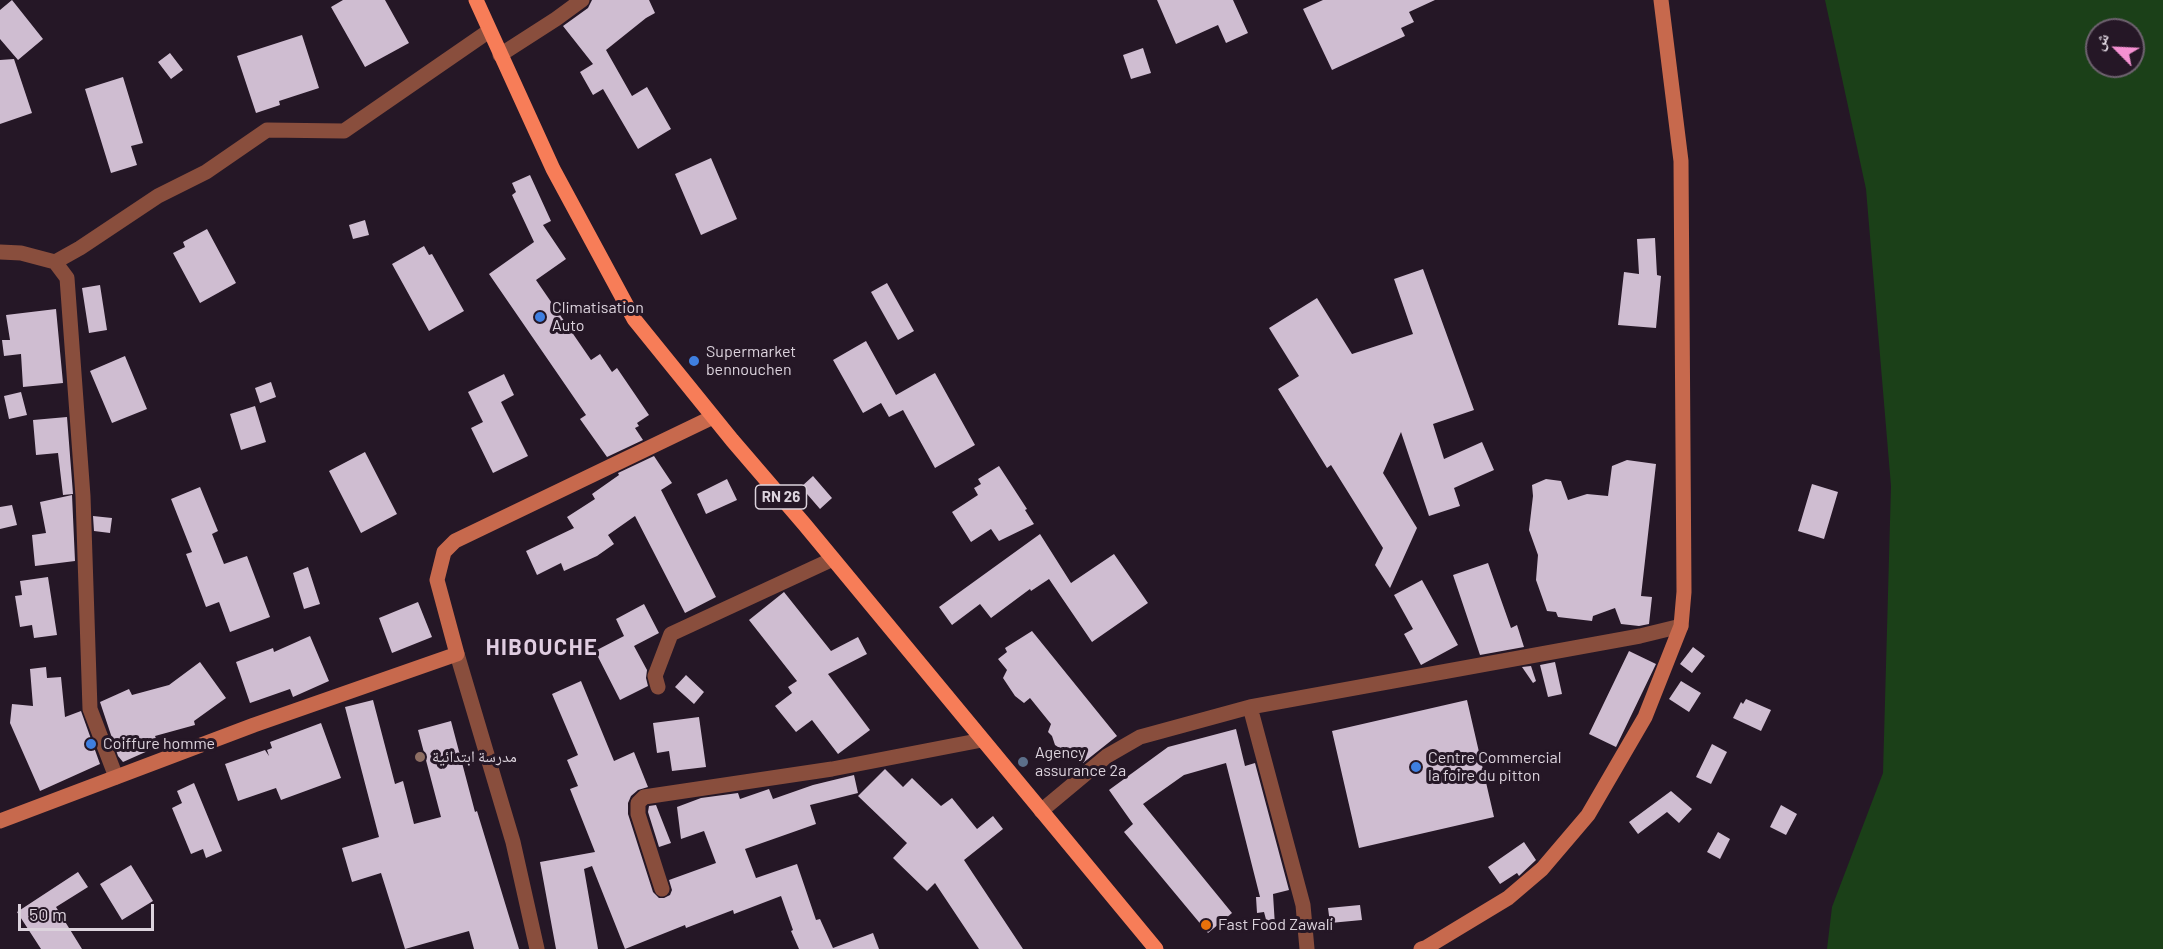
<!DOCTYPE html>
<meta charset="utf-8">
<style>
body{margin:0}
#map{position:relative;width:2163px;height:949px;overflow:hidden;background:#251726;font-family:Barlow,"Noto Naskh Arabic",sans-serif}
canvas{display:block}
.north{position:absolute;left:2085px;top:18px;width:60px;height:60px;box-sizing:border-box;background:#251726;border:2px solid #6e626f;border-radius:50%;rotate:294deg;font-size:16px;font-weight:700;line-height:24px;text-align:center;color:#dcd3dd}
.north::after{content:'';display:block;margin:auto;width:21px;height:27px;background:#f591d2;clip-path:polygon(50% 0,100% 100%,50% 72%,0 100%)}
.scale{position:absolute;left:18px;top:904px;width:136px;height:27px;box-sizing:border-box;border:3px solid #dcd3dd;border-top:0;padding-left:8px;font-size:18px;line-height:21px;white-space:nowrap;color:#dcd3dd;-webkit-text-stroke:4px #251726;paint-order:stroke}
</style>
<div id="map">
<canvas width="2163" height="949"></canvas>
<div class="north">ش</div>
<div class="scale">50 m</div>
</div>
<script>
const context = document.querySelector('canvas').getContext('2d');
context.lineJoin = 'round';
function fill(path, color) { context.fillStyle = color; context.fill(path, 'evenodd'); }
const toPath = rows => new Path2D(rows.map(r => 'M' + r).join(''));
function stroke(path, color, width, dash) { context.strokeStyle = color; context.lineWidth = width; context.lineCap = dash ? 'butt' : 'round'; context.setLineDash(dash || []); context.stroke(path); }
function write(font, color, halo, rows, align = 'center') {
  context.font = font + ' Barlow,"Noto Naskh Arabic",sans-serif'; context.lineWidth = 6; context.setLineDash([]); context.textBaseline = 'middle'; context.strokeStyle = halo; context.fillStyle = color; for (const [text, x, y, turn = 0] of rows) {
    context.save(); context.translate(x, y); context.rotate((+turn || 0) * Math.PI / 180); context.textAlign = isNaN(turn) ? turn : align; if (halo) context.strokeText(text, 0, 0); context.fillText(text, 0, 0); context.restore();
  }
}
const green = toPath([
 [1825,0,2163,0,2163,949,1827,949,1832,907,1883,773,1891,486,1866,189],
 [2097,30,2133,30,2133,66,2097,66]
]);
const building = toPath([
 [12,0,43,39,18,60,0,39,0,10],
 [343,0,385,0,409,43,365,67,331,7],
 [592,0,649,0,655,13,646,18,606,50,632,96,647,87,671,129,638,149,603,89,593,95,580,72,593,64,563,26,588,8],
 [1157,0,1233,0,1248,33,1226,43,1218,25,1176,44],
 [1323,0,1435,0,1409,12,1414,22,1401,28,1405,36,1332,70,1303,9],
 [302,35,319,88,279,101,280,105,256,113,237,56],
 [1143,48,1151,73,1131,79,1123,55],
 [170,53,183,70,171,79,158,62],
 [14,59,32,113,0,124,0,60],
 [123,77,143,143,131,146,137,165,111,173,85,89],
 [711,158,737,219,701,235,675,174],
 [530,175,551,221,543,225,566,259,536,280,591,360,600,354,612,372,617,368,649,415,637,423,639,426,635,428,643,440,607,457,580,419,586,415,489,274,534,242,512,195,516,192,512,183],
 [365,220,369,235,353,239,349,225],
 [207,229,236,283,200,303,173,253,185,247,183,242],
 [1655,238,1657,275,1661,276,1656,328,1618,325,1624,272,1639,274,1637,239],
 [424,246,429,255,432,254,464,311,429,331,392,264],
 [1423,269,1474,410,1433,424,1444,459,1482,442,1494,470,1454,488,1460,506,1429,516,1401,432,1383,473,1417,528,1390,588,1375,565,1383,548,1331,465,1327,468,1278,389,1299,376,1269,328,1317,298,1352,354,1413,334,1394,279],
 [887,283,914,331,898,340,871,292],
 [100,285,107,330,89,333,82,288],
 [56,309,63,383,23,387,21,354,4,356,2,340,10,340,6,315],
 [866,341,896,395,935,373,975,445,935,468,903,410,889,417,881,403,863,413,833,360],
 [125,356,147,409,112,423,90,371],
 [504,374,514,395,501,402,528,456,493,473,471,428,483,422,468,392],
 [271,382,276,397,260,403,255,388],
 [21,392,27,415,9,419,4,396],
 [255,406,266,442,241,450,230,414],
 [67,417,73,494,63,495,58,453,36,455,33,420],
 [365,452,397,514,361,533,329,471],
 [654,456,672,483,661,490,716,597,685,613,635,516,608,535,614,544,597,556,564,571,561,563,537,575,526,551,574,528,567,517,595,499,592,494,619,475,618,473],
 [1627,460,1656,464,1641,596,1652,597,1649,624,1639,626,1621,624,1615,608,1593,616,1592,621,1558,617,1556,612,1547,611,1536,580,1538,555,1529,530,1533,496,1532,485,1546,479,1561,481,1568,500,1587,494,1608,496,1612,466],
 [999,466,1027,509,1025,510,1034,524,999,541,991,529,971,542,952,512,978,495,974,488,981,484,978,479],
 [813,476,832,498,820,509,801,487],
 [727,479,737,500,706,514,697,494],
 [1812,484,1838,492,1824,539,1798,531],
 [200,487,218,531,212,534,224,564,247,556,270,617,230,632,219,602,206,607,186,554,192,552,171,499],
 [72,495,75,561,35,566,32,535,46,533,40,502],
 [12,505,17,525,0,529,0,507],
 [93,516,112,518,110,533,94,531],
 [1040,534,1071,583,1114,554,1148,603,1092,642,1049,579,1031,591,1030,589,991,618,980,604,952,625,939,607],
 [1488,563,1511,628,1517,625,1524,647,1480,655,1453,575],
 [308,567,320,604,304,609,293,573],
 [48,577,57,635,34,638,32,625,20,627,15,596,22,595,20,581],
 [1422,580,1458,645,1421,665,1404,634,1413,629,1394,595],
 [784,592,831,651,858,637,867,654,828,674,870,730,838,754,812,720,796,732,775,706,792,693,788,687,797,681,749,620],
 [418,602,432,637,392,653,379,618],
 [644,604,659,633,634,646,647,670,646,678,648,686,620,700,595,651,624,636,616,619],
 [1032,631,1117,736,1083,763,1075,753,1067,753,1055,745,1052,736,1048,732,1051,724,1030,698,1024,703,1015,696,1003,678,1007,670,998,659,1007,652,1005,648],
 [310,636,329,681,293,697,290,689,250,703,236,662,273,648,274,652],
 [1693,647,1705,656,1692,673,1680,664],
 [1629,651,1656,664,1616,747,1589,734],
 [200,662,226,698,194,721,195,725,155,736,159,746,123,762,118,756,100,702,129,689,132,695,169,685],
 [1555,662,1562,694,1548,697,1540,665],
 [1531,666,1536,681,1533,683,1522,667],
 [46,667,47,678,61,677,65,717,81,711,100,764,40,791,10,723,12,704,33,706,30,669],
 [686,675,704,692,694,704,675,687],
 [581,681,614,761,634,752,648,787,638,790,631,796,628,803,628,814,653,892,659,898,664,898,670,895,672,890,669,880,716,863,704,831,681,839,677,807,701,798,738,793,740,799,769,789,773,799,813,785,854,775,858,793,810,805,816,824,745,849,756,878,797,864,816,920,820,919,833,948,873,933,879,949,799,949,791,931,793,930,781,896,734,914,733,910,686,928,685,925,625,949,592,866,584,869,598,949,556,949,540,862,595,852,570,789,578,786,567,760,578,755,552,694],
 [1681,681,1701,693,1689,712,1669,699],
 [1746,699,1771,710,1761,731,1733,718,1741,702,1743,704],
 [373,700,395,784,403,781,414,824,441,817,418,730,451,721,475,812,477,811,519,949,474,949,469,931,405,949,381,873,352,882,342,848,379,837,345,707],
 [1467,700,1494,817,1359,848,1332,731],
 [699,717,706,767,672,771,669,751,657,753,653,723],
 [321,723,341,778,281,800,276,788,238,801,225,764,265,750,269,756,267,750,272,748,270,742],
 [1236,729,1245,766,1255,763,1289,890,1273,894,1275,926,1268,927,1264,912,1257,913,1256,897,1260,897,1226,763,1184,775,1143,804,1232,913,1208,933,1124,832,1133,824,1109,790,1168,747],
 [1712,744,1727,752,1711,784,1696,777],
 [885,769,903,787,912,778,941,806,952,798,977,829,993,816,1003,829,964,860,1023,949,979,949,935,883,927,891,893,858,907,843,858,796],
 [194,783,222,851,206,858,203,849,191,854,172,808,182,803,177,791],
 [1671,791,1692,809,1679,823,1667,812,1638,834,1629,822],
 [656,805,671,843,659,847,648,812,649,806],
 [1781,805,1797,814,1786,835,1770,827],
 [1718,832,1730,839,1720,859,1707,852],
 [1524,842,1536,860,1519,876,1517,873,1500,884,1488,867],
 [131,865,153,901,122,920,100,884],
 [78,872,88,887,56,907,82,949,41,949,17,912],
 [1360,905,1362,920,1330,923,1328,908]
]);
const street = toPath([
 [500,55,556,19,582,0],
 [0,252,21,253,55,262,80,248,158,196,206,172,267,130,344,131,489,31],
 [55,262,67,278,83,496,90,709,116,777],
 [457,654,513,842,537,949],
 [658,687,655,676,671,634,833,559],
 [1250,707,1303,905,1307,949],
 [1041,811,1107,756,1140,737,1250,707,1640,636,1681,626],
 [662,889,638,814,638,803,644,797,832,769,982,740]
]);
const secondary = toPath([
 [0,821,254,725,457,654,437,580,444,552,455,541,713,417],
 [1421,949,1427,947,1508,898,1542,869,1588,815,1645,717,1681,626,1684,592,1681,161,1661,0]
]);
const primary = toPath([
 [476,0,553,169,634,319,732,440,805,525,1156,949]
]);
const markers = [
 [540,317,6,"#3f7fe0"],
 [694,361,6,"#3f7fe0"],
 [91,744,6,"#3f7fe0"],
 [420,757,6,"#8d6e63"],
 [1023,762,6,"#5c6f8a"],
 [1416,767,6,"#3f7fe0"],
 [1206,925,6,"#e8710a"]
];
const shields = [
 [781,497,51]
];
const shieldNames = [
 ["RN 26",781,497]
];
const poiNames = [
 ["Climatisation",552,308],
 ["Auto",552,326],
 ["Supermarket",706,352],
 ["bennouchen",706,370],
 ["Coiffure homme",103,744],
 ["Agency",1035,753],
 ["assurance 2a",1035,771],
 ["مدرسة ابتدائية",432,757],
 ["Centre Commercial",1428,758],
 ["la foire du pitton",1428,776],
 ["Fast Food Zawali",1218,925]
];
const districtNames = [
 ["HIBOUCHE",542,648]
];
fill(green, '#1b4018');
fill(building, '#cfbdd1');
stroke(street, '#894e3d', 15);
stroke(secondary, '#c7694d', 15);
stroke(primary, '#f77d58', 15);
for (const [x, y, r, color] of markers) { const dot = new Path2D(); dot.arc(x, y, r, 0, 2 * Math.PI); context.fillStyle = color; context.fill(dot); stroke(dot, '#251726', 2); }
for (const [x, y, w] of shields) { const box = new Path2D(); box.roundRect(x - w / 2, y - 12, w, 24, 4.5); context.fillStyle = '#251726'; context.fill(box); stroke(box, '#dcd3dd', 1.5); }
write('bold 15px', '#dcd3dd', null, shieldNames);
write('16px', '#dcd3dd', '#251726', poiNames, 'left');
context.letterSpacing = '1.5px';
write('bold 22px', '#e0cde1', '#251726', districtNames);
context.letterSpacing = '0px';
</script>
